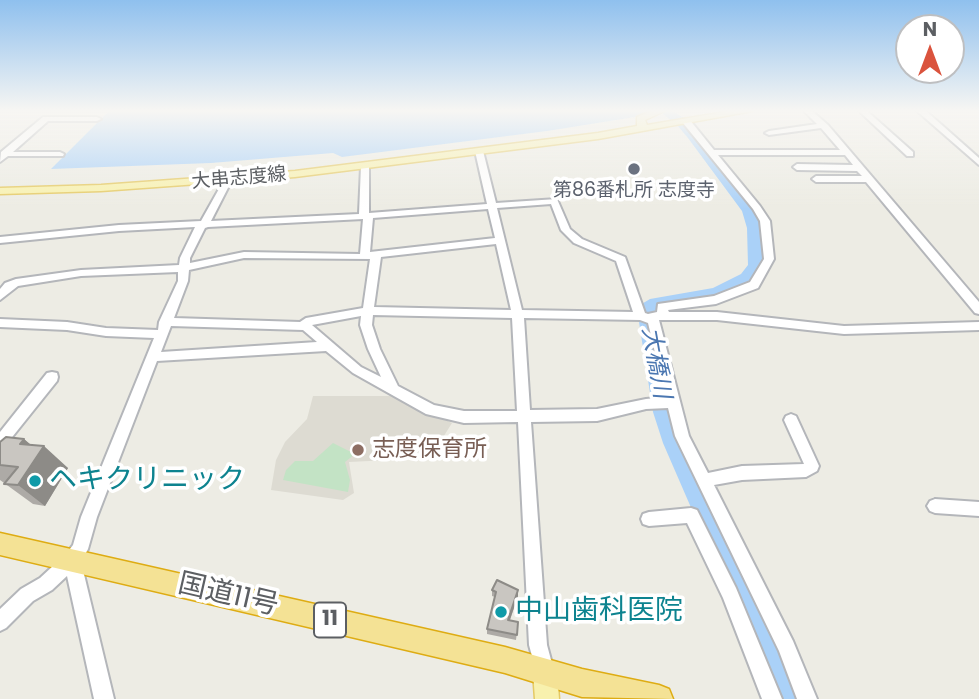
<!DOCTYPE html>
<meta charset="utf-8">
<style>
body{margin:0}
#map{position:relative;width:979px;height:699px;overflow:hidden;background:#edece4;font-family:Poppins,sans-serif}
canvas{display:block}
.north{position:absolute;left:895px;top:14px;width:70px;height:70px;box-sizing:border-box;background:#fff;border:2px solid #bebfc1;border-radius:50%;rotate:0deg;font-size:19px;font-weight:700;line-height:28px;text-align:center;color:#5c5f63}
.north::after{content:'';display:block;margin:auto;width:24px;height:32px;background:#da533d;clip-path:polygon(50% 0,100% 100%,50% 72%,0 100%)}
</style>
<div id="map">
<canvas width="979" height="699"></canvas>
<div class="north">N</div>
</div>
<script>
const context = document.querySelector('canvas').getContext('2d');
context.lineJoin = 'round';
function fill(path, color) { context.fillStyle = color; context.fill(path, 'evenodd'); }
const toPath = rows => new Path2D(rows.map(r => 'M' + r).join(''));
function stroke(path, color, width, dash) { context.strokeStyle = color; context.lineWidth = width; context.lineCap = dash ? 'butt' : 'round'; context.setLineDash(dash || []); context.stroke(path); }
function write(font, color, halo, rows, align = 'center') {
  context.font = font + ' Poppins,"Noto Sans JP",sans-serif'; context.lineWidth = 7; context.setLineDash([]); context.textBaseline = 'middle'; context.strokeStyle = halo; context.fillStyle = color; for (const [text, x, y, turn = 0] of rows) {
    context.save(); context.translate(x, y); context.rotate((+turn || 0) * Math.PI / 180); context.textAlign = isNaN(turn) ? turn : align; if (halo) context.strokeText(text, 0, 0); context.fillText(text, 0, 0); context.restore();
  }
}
const education = toPath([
 [313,396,394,396,452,423,430,458,349,462,354,493,343,500,271,490,276,460,285,442,307,419]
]);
const green = toPath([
 [333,443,355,454,345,462,350,480,348,492,283,480,286,470,295,461,313,461]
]);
const water = toPath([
 [109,111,648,111,635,117,547,131,342,157,333,153,211,163,51,169]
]);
const river = toPath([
 [659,111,673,111,685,119,754,208,763,228,764,266,753,282,723,297,655,310,675,412,685,443,804,699,774,699,663,443,653,412,637,309,640,305,650,299,713,288,741,274,748,265,747,228,742,211,688,138,677,125,659,111]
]);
const minor = toPath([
 [804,111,812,111,828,125,979,302,979,314,975,313,866,182,816,182,812,179,816,176,862,176,857,171,797,170,793,167,797,164,853,165,845,155,718,155,760,206,770,221,774,259,758,288,716,304,668,310,669,312,717,312,844,326,979,322,979,330,844,334,717,320,659,320,689,436,708,473,742,466,804,464,784,420,786,416,791,414,796,416,819,466,817,471,806,477,742,480,714,485,793,641,817,699,797,699,779,651,675,436,668,408,646,409,597,421,531,422,547,645,554,671,552,678,545,680,538,678,529,645,518,422,464,423,426,414,353,373,326,351,157,361,97,517,88,549,81,562,114,699,94,699,67,576,52,590,33,601,6,628,0,631,0,609,21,589,40,578,66,554,73,545,81,517,154,338,106,336,67,330,0,327,0,319,67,322,106,328,158,330,159,322,178,281,178,272,81,276,18,286,0,300,0,289,5,283,16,279,81,270,179,265,180,258,195,227,119,231,0,243,0,237,119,225,201,221,224,180,228,177,232,180,211,221,359,214,361,166,365,163,369,166,369,213,487,204,475,151,479,149,483,151,496,203,557,199,570,229,582,239,625,257,645,313,648,314,657,312,658,304,714,296,750,282,764,259,760,221,753,209,683,123,683,119,689,119,714,150,840,150,821,128,769,135,765,133,769,131,817,124,804,111],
 [551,204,561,230,574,243,616,261,633,312,522,310,497,208,551,204],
 [488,209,495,238,370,252,373,218,488,209],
 [363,219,360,254,244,252,190,263,190,258,205,228,208,227,363,219],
 [496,244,511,310,374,307,381,257,496,244],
 [244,258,370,259,363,308,306,318,300,322,174,318,188,281,189,270,244,258],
 [373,315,512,318,517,411,464,411,434,405,398,386,380,349,372,325,373,315],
 [361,316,360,325,368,349,381,377,361,367,312,325,361,316],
 [524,318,640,320,648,323,666,397,646,399,597,409,530,410,524,318],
 [171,326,303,330,317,342,161,352,171,326],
 [859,111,867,111,913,152,913,156,907,156,859,111],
 [917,111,926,111,979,158,979,165,917,111],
 [43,117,97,117,101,119,97,121,48,121,13,152,60,152,64,154,63,156,8,156,0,162,1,152,43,117],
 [52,372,57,373,58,377,57,381,5,446,0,448,0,432,47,373,52,372],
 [935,499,979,502,979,516,935,513,930,511,927,506,930,501,935,499],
 [691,508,697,510,736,588,782,699,762,699,723,598,687,523,649,526,643,524,641,519,643,514,649,512,691,508]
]);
const major = toPath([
 [651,111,665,111,645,120,647,125,730,111,753,111,598,139,295,177,101,191,0,194,0,188,101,185,295,171,598,133,637,126,637,117,651,111],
 [545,660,554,663,557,672,559,699,535,699,533,672,536,663,545,660]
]);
const highway = toPath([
 [0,533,505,647,582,669,659,685,669,689,673,699,582,697,505,673,0,555,0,533]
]);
const wall = toPath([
 [24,439,31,445,68,468,45,506,33,504,0,480,0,442],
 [492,590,518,596,510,620,518,622,516,640,487,634,487,629,495,597,492,596]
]);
const shadedWall = toPath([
 [24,439,39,452,44,446,68,468,45,506,18,485,20,444],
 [518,590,518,596,508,625,508,620]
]);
const building = toPath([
 [6,437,24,439,20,444,44,446,18,485,4,484,18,467,0,465,0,442,6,437],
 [497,580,518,590,508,620,518,622,517,635,487,629,496,592,492,590,497,580]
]);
const markers = [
 [634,169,7,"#6b7280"],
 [358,450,7,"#8d6e63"],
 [35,481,7,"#0f9aa8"],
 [501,612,7,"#0f9aa8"]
];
const farStreetnames = [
 ["大串志度線",239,179,-5]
];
const farWorshipnames = [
 ["第86番札所 志度寺",634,191]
];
const shields = [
 [330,620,32]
];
const shieldNames = [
 ["11",330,620]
];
const educationNames = [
 ["志度保育所",372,450]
];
const waterNames = [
 ["大橋川",655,363,80]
];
const nearCulturenames = [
 ["ヘキクリニック",49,481],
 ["中山歯科医院",515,612]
];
const nearStreetnames = [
 ["国道11号",228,596,13]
];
fill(education, '#dddbd2');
fill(green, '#c3e3c5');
fill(water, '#aad1f8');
fill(river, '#aad1f8');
stroke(minor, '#b4b6ba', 4);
stroke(major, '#e5ca65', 3);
stroke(highway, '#deac13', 3);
fill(minor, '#fff');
fill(major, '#f8f1ae');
fill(highway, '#f4e295');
fill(wall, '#adaaa6');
fill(shadedWall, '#8d8b87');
fill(building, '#c9c6c1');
stroke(building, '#8d8b87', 2);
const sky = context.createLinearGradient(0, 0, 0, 209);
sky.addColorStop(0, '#8fc0ee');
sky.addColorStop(0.53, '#f7f6f3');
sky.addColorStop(1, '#f7f6f300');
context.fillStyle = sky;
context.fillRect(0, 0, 979, 209);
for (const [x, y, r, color] of markers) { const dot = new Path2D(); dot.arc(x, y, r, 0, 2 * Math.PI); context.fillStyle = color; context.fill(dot); stroke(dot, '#fff', 2.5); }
write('19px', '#5c5f63', '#fff', farStreetnames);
write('19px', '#5b616d', '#fff', farWorshipnames);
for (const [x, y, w] of shields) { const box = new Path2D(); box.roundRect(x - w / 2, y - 17.5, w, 35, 5); context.fillStyle = '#fff'; context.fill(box); stroke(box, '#5c5f63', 2); }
write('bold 21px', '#5c5f63', null, shieldNames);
write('23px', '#785e54', '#fff', educationNames, 'left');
write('italic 24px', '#4b77b1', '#fff', waterNames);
write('28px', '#0d838f', '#fff', nearCulturenames, 'left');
write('28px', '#5c5f63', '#fff', nearStreetnames);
</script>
